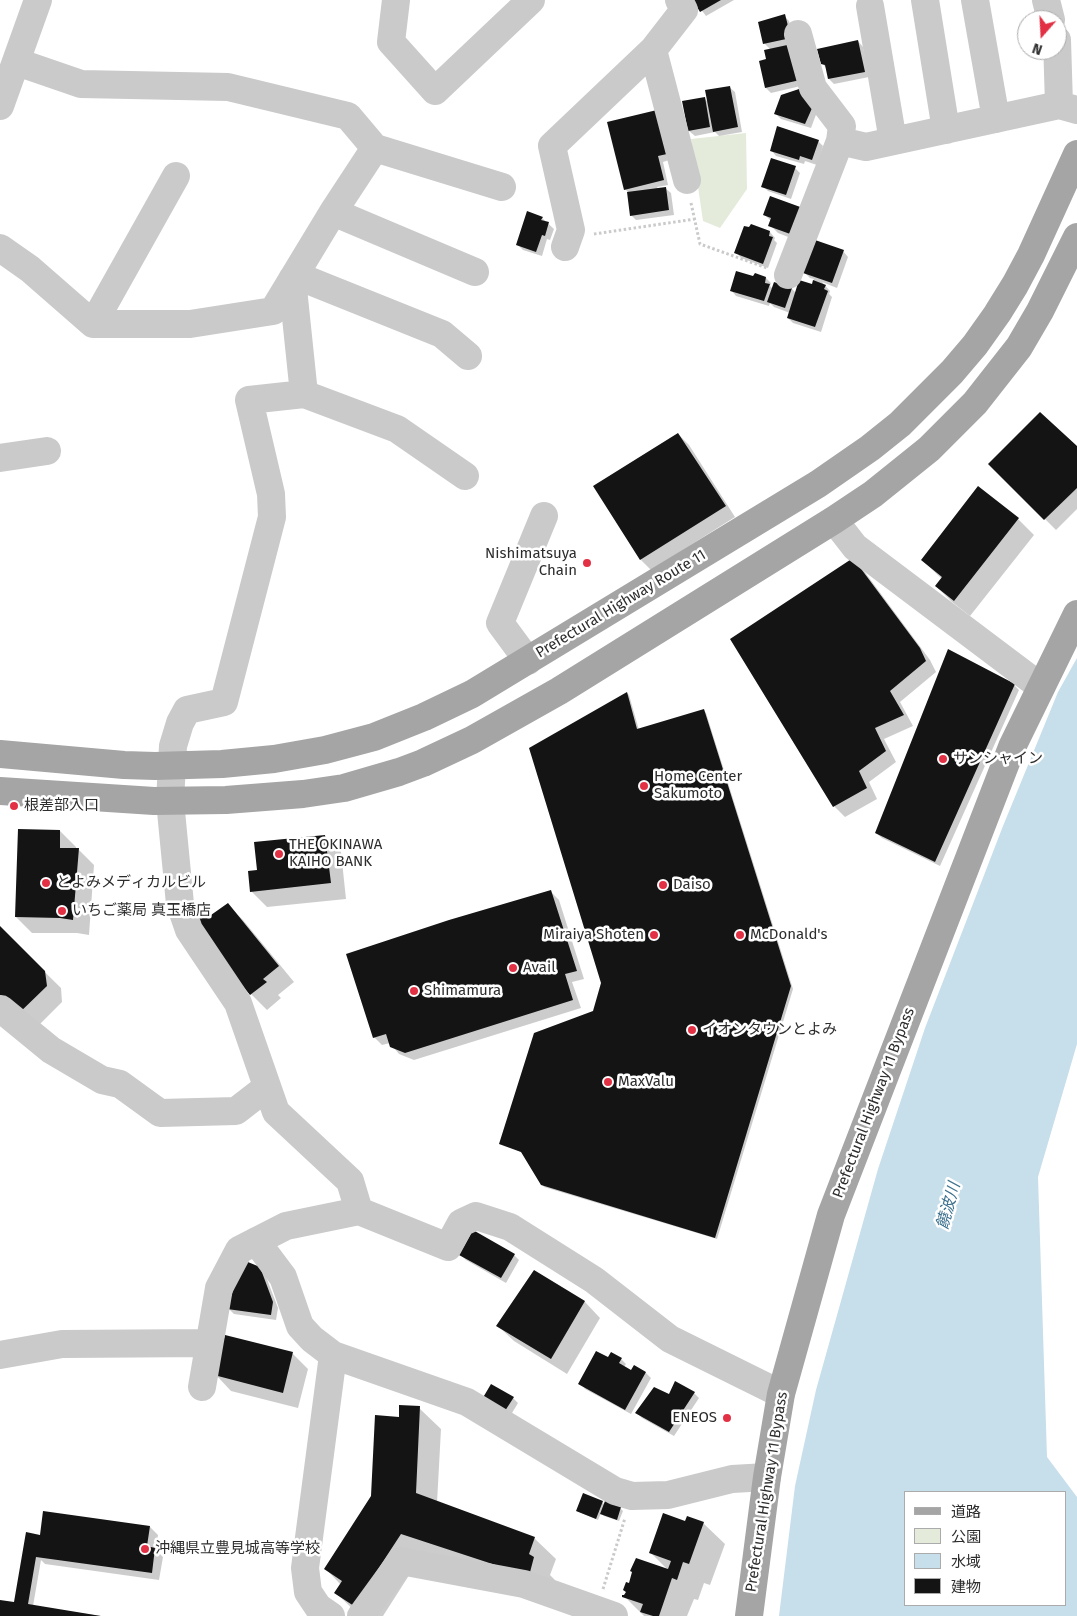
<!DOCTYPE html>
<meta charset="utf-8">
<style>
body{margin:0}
#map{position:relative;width:1077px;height:1616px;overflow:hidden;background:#fff;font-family:"Fira Sans","Noto Sans JP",sans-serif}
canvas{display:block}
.legend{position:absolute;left:904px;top:1491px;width:162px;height:115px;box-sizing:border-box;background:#fff;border:1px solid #ababab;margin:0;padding:6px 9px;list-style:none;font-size:15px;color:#2d2d2d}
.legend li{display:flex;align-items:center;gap:10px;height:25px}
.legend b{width:25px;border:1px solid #ababab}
.north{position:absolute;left:1017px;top:10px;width:50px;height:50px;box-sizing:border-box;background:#fff;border:1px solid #ababab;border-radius:50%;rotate:199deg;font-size:14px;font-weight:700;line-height:20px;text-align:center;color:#2d2d2d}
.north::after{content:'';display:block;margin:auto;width:18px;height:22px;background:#e23144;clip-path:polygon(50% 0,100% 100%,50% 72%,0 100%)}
</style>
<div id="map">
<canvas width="1077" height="1616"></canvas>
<ul class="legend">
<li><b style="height:6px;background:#a5a5a5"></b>道路</li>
<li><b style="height:14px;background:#e4ebdb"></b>公園</li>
<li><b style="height:14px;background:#c7deeb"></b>水域</li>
<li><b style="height:14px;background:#141414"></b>建物</li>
</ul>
<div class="north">N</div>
</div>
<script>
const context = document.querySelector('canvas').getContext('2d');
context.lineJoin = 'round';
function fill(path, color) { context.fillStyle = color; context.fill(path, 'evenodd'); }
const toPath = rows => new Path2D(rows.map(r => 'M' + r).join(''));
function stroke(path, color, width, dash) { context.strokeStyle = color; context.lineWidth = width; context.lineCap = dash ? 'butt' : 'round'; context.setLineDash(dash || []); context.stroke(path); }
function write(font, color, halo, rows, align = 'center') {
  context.font = font + ' "Fira Sans","Noto Sans JP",sans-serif'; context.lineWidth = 5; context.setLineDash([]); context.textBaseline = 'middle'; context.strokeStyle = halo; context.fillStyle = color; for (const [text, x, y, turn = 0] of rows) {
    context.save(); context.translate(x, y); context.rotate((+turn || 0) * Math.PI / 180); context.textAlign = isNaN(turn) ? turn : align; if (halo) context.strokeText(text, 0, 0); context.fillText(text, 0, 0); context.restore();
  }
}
const green = toPath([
 [746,133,747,189,720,228,703,221,691,139]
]);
const water = toPath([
 [1077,658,1077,1044,1038,1177,1047,1457,1077,1497,1077,1616,779,1616,795,1486,816,1390,878,1169,925,1028,1003,826,1058,692],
 [906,1492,1066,1492,1066,1605,906,1605]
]);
const shadow = toPath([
 [694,0,734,0,706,16],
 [784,16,789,21,805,85,771,93,766,88,767,60,771,50,765,44,760,23],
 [858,41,863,47,869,77,834,84,829,79,827,69,822,63],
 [729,87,735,92,742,132,719,136,715,132,695,136,689,131,704,98,709,103],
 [807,95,817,112,811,128,781,119,776,114],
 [656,112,672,159,663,162,668,185,657,187,658,189,665,188,671,193,674,215,636,220,631,215,628,192,625,189],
 [818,141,823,146,817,165,805,161,804,164,776,156,771,150],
 [795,168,800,173,791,199,768,191,763,186],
 [771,198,801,242,778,233,770,225,771,221,765,215],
 [542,218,554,229,550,240,547,239,542,256,523,250,518,245],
 [770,232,775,238,774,240,777,243,768,268,741,258,736,252],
 [843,251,848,257,837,288,822,282,830,291,829,294,832,297,821,332,793,323,788,318,790,313,774,307,770,303,769,306,736,296,731,290,754,278,766,278,771,283,770,286,773,289,775,283,792,289,796,293,812,286,814,279,810,278,805,273],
 [678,434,689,445,735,517,651,570,641,560],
 [1077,448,1077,509,1056,530,990,464],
 [1018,519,1034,535,970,616,952,602,936,586,942,579,922,560],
 [853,560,864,571,930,660,936,672,900,702,913,726,884,739,896,762,869,782,877,799,845,817,834,806],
 [1014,685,1019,690,940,866,882,838,876,833],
 [627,693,629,695,639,730,704,711,706,713,793,989,717,1239,544,1187,523,1153,501,1143,594,1012,602,983],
 [60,831,76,847,76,849,78,849,94,865,89,935,77,933,32,933,16,917],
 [325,836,341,852,346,899,267,907,251,891,259,871],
 [551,892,559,900,584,979,572,982,581,1008,414,1060,399,1054,390,1043,382,1045,374,1037],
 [228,905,243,920,294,982,278,995,281,998,267,1010,251,994,188,917,202,906,212,916],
 [0,928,61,988,62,1002,32,1032,0,1004],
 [460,1254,514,1255,519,1260,506,1283,466,1260],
 [259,1268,265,1274,278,1308,276,1320,234,1314,229,1309],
 [534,1272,585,1302,600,1318,567,1374,514,1341,498,1326],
 [225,1336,293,1354,308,1369,298,1408,231,1391,216,1375],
 [621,1359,626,1364,624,1367,632,1372,634,1367,646,1373,651,1378,631,1414,585,1389,580,1383],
 [694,1393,699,1398,674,1436,642,1418,637,1413,670,1395],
 [513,1398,518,1403,509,1418,488,1406],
 [419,1408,441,1429,437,1503,534,1538,556,1559,550,1575,555,1580,550,1597,422,1555,383,1616,360,1616,336,1593,341,1585,326,1569,372,1497,400,1418],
 [602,1502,605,1505,620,1508,623,1511,619,1521,604,1516,601,1513,598,1520,577,1511],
 [686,1523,703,1523,725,1544,710,1585,704,1583,698,1600,694,1599,687,1616,644,1616,625,1597,627,1593,624,1590,630,1584,668,1570,651,1553],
 [150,1527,158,1535,156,1550,163,1557,159,1580,45,1564,41,1560,33,1606,101,1616,0,1616,0,1601,18,1604,40,1536]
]);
const building = toPath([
 [693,0,721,0,700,12],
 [785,14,791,38,763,44,758,22],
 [858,40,865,72,828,79,825,65,821,64,817,49],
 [792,44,800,80,765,88,759,61,766,59,764,50],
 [730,86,738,127,713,132,705,90],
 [802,88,813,106,805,124,774,114,781,95],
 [705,97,710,127,688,131,682,101],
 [657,110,667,154,658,156,664,180,624,190,607,122],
 [777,126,819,140,812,160,800,156,799,160,770,151],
 [771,158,796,166,786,195,761,187],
 [666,187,669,210,630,216,627,192],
 [770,196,803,208,793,235,768,226,771,218,763,215],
 [527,211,543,217,541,220,549,222,545,236,542,235,536,252,516,245],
 [751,224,770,231,769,236,773,237,763,264,734,253,744,226,749,227],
 [815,240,844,250,832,283,803,273],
 [736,271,753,276,755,273,766,277,765,283,770,284,764,301,730,291],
 [799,280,812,284,813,280,826,285,824,289,828,291,815,327,787,318],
 [774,282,792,288,785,308,767,302],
 [1040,412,1077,446,1077,488,1044,520,988,464],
 [678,433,726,506,640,560,593,486],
 [978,486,1019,518,954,601,935,586,942,577,921,560],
 [853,558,920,648,926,661,890,691,904,715,875,728,886,751,859,771,867,788,833,807,730,639],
 [948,649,1015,684,935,862,875,833],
 [627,692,637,729,704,709,791,986,715,1238,541,1185,521,1152,499,1144,534,1033,593,1011,601,983,529,748],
 [18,829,60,830,60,848,79,848,73,920,60,918,15,917],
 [325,835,331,883,250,892,248,871,257,870,254,842],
 [551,890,577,971,565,974,573,1000,405,1053,390,1047,386,1034,373,1038,346,954,449,920],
 [228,903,279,966,263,979,267,982,250,995,186,917,202,904,211,915],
 [0,926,45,971,47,986,15,1017,0,1004],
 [473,1230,515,1254,501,1278,459,1255],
 [243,1260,260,1267,273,1302,271,1315,227,1309],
 [534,1270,585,1301,551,1359,496,1326],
 [225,1335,293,1352,283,1393,214,1375],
 [596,1351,608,1357,611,1352,622,1358,619,1363,631,1370,634,1365,646,1372,625,1410,578,1384],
 [675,1381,695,1392,669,1432,635,1413,654,1387,669,1394],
 [491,1384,514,1397,503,1414,481,1401],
 [399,1405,420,1406,416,1493,535,1537,529,1554,534,1557,529,1576,401,1534,354,1606,334,1593,342,1581,324,1569,371,1496,375,1415,399,1417],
 [583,1493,603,1501,596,1519,576,1511],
 [605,1501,621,1507,617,1520,600,1514],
 [43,1511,150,1526,147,1546,155,1548,152,1573,36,1557,28,1604,101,1616,0,1616,0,1600,14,1602,26,1532,40,1535],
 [663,1513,685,1521,687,1516,704,1522,689,1564,683,1562,677,1580,672,1578,659,1616,653,1616,640,1612,643,1604,622,1597,622,1595,624,1595,626,1592,623,1590,626,1582,629,1583,632,1572,630,1571,636,1558,668,1569,671,1561,649,1553]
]);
const path = toPath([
 [691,203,700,244,767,268],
 [594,234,695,219],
 [603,1589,625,1518]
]);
const minor = toPath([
 [396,0,391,42,435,91,531,0],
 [925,0,946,130],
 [975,0,996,119],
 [1046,0,1051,20],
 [870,6,893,141],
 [1057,40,1059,105],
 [653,50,687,180],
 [17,62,81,84,228,87,348,116,375,148,502,187],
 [0,106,38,0],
 [840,141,866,147,1059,105,1077,110],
 [333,212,475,272],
 [565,247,571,230,552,146,653,50,684,10,679,0],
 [0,248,30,269,93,324,190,324,273,311,333,212,375,148],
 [295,275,442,334,468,356],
 [788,275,840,141,842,126,813,88,798,34],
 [292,279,304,394],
 [93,324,176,176],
 [0,458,47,451],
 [834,520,855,547,1041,687],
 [528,661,500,623,544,516],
 [1,1009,51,1050,102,1080,120,1084,160,1113,236,1111,267,1087],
 [359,1211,448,1247,461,1223,476,1216,510,1227,594,1280,670,1339,781,1394],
 [256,1241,283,1277,300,1326,312,1339,333,1355,467,1402,615,1491,632,1496,668,1495,732,1479,767,1477],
 [0,1355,62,1344,209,1343],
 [202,1387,219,1288,239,1250,286,1226,359,1211,350,1181,276,1112,238,1003,189,930,180,904,170,801,173,746,180,723,187,710,224,702,272,517,271,494,249,400,304,394,397,429,465,476],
 [331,1616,318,1607,308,1592,305,1568,333,1355],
 [361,1616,401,1561,524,1584,614,1616]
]);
const major = toPath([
 [0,754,124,765,155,766,222,764,274,759,325,750,374,737,424,717,472,694,818,484,870,448,900,424,952,372,975,345,997,314,1015,285,1031,255,1077,154],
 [0,791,154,801,226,800,303,794,344,788,399,772,423,763,472,740,559,691,834,520,873,494,929,449,975,403,1019,347,1040,311,1077,237],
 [749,1616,767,1477,781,1394,831,1215,1012,747,1077,614]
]);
const markers = [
 [587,563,5,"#e23144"],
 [943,759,5,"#e23144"],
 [644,786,5,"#e23144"],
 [14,806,5,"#e23144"],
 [279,854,5,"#e23144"],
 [46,883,5,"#e23144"],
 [663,885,5,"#e23144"],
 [62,911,5,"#e23144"],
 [654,935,5,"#e23144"],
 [740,935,5,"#e23144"],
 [513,968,5,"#e23144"],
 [414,991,5,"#e23144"],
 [692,1030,5,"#e23144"],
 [608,1082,5,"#e23144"],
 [727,1418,5,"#e23144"],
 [145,1549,5,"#e23144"]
];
const poiNames = [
 ["Nishimatsuya",577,554,"right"],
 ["Chain",577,571,"right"],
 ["サンシャイン",953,759],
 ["Home Center",654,777],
 ["Sakumoto",654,794],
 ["根差部入口",24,806],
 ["THE OKINAWA",289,845],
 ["KAIHO BANK",289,862],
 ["とよみメディカルビル",56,883],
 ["Daiso",673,885],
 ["いちご薬局 真玉橋店",72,911],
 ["Miraiya Shoten",644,935,"right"],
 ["McDonald's",750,935],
 ["Avail",523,968],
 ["Shimamura",424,991],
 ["イオンタウンとよみ",702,1030],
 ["MaxValu",618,1082],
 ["ENEOS",717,1418,"right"],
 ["沖縄県立豊見城高等学校",155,1549]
];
const streetNames = [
 ["Prefectural Highway Route 11",621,604,-31],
 ["Prefectural Highway 11 Bypass",874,1103,-69],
 ["Prefectural Highway 11 Bypass",767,1492,-81]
];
const waterNames = [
 ["饒波川",949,1206,-75]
];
fill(green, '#e4ebdb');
fill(water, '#c7deeb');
fill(shadow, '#0003');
fill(building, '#141414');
stroke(path, '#cacaca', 3, [2.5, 2.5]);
stroke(minor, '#cacaca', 28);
stroke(major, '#a5a5a5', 28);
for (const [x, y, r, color] of markers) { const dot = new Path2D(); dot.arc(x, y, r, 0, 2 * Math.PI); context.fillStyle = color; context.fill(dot); stroke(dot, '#fff', 2); }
write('15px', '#2d2d2d', '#fff', poiNames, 'left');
write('15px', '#2d2d2d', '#fff', streetNames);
write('italic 16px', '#3d718e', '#fff', waterNames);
</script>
